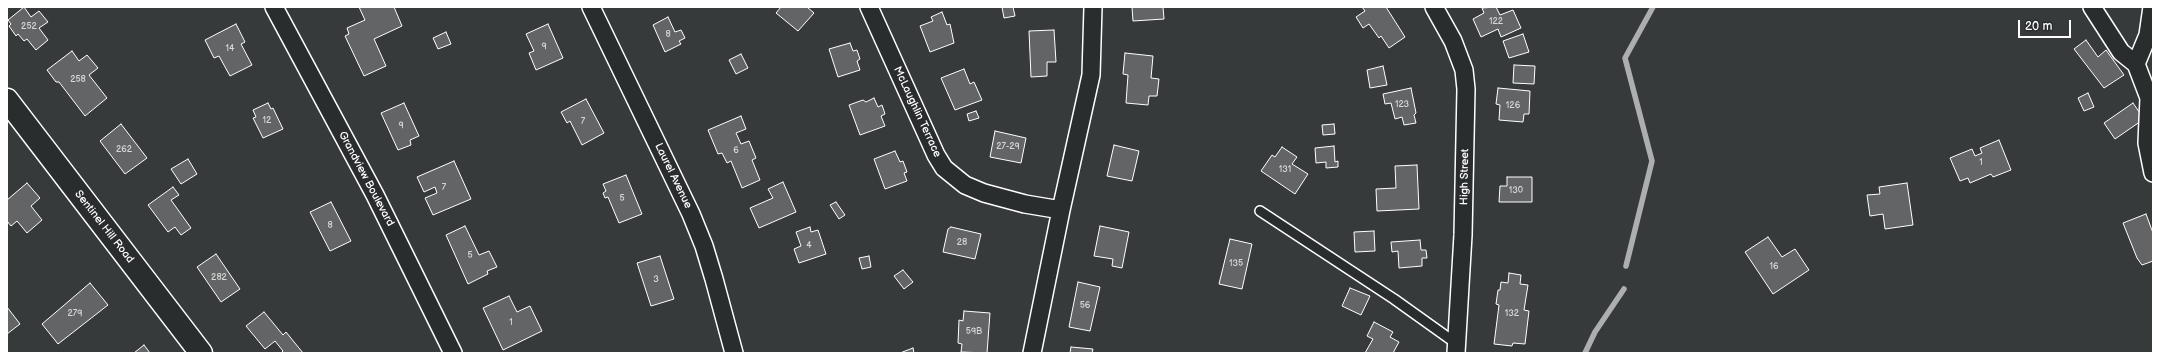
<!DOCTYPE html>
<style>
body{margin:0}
#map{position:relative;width:2160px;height:360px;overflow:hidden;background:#373a3b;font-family:"Balsamiq Sans",sans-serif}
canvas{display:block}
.frame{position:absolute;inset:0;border:8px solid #fff;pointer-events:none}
.scale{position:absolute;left:2018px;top:20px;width:53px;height:18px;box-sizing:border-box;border:2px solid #fff;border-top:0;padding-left:5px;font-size:12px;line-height:14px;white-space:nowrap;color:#fff;-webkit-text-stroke:3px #2a2d2e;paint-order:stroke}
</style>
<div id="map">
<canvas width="2160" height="360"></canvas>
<div class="frame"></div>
<div class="scale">20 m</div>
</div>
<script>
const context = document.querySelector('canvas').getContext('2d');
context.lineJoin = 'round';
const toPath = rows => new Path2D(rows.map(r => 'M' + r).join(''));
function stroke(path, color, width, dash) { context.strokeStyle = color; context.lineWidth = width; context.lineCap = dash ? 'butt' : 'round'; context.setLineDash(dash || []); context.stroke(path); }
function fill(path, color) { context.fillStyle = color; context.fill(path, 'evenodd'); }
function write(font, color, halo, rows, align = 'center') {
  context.font = font + ' "Balsamiq Sans",sans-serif'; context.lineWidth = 4; context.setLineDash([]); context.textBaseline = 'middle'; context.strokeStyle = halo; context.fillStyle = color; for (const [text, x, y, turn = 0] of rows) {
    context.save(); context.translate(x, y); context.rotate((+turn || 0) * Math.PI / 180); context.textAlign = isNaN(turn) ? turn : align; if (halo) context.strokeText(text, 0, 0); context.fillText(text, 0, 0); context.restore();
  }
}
const stream = toPath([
 [1626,266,1652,161,1625,58,1653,7],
 [1585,353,1595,332,1624,289]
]);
const building = toPath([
 [24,7,31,17,39,11,48,22,39,28,48,40,36,50,27,39,24,41,18,34,16,36,9,26,11,24,8,20,24,7],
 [359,7,394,7,402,26,374,39,386,66,364,76,345,36,349,34,347,28,365,20,359,7],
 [781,7,807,7,814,13,798,31,776,13,781,7],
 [1002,7,1013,7,1015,16,1004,18,1002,7],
 [1132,7,1163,7,1164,19,1133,21,1132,7],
 [1362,7,1386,7,1405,37,1389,48,1381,36,1379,38,1369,24,1363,28,1356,17,1365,11,1362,7],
 [1496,7,1500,15,1513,10,1521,28,1501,37,1498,29,1481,37,1473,19,1484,13,1482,8,1496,7],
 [942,12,947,25,950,24,954,43,930,52,920,26,933,21,931,17,942,12],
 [668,17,675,32,681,30,685,38,679,41,681,44,665,52,653,25,668,17],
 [236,24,245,42,241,44,252,65,230,76,219,56,214,58,205,40,236,24],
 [548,24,563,58,536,70,529,53,534,51,526,34,548,24],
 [1054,30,1056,62,1047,62,1047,76,1031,77,1029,31,1054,30],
 [446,32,451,44,438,49,433,38,446,32],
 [1523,34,1529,52,1509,58,1503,41,1523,34],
 [2086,40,2098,57,2106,50,2124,75,2104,88,2074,49,2086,40],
 [850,43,853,51,857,50,860,59,857,61,860,70,838,77,829,49,850,43],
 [72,51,79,61,87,55,98,68,89,75,107,98,85,116,59,82,56,82,47,70,72,51],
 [1125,53,1153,56,1151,78,1159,79,1157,96,1149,96,1148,105,1126,103,1128,75,1123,74,1125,53],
 [741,54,748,68,736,74,729,60,741,54],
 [1514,65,1535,66,1534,84,1513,83,1514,65],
 [1383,66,1387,85,1370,88,1367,70,1383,66],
 [964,69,970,84,974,82,982,100,955,110,941,78,964,69],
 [1411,88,1416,113,1414,115,1416,123,1404,125,1402,117,1395,119,1391,103,1385,104,1383,94,1411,88],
 [1498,88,1530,91,1529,114,1524,114,1523,122,1499,120,1500,105,1496,104,1498,88],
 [2088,93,2094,107,2084,111,2078,98,2088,93],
 [874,98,878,107,882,105,885,114,881,116,885,126,860,135,849,105,863,100,866,102,874,98],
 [586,99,604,133,582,145,570,121,567,123,561,112,586,99],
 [268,103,271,109,273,108,283,129,263,138,253,118,256,117,253,110,268,103],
 [404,103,419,136,410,140,411,145,398,150,381,113,404,103],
 [2133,103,2144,119,2115,139,2104,123,2133,103],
 [976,111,979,118,969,121,967,114,976,111],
 [741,116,746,129,736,133,741,144,749,141,756,158,752,160,760,180,742,188,731,161,727,163,722,153,718,154,708,130,741,116],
 [121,124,147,158,125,174,100,141,121,124],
 [1334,124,1335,134,1323,135,1322,125,1334,124],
 [995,131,1026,138,1021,163,990,157,995,131],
 [1999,140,2011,170,1993,177,1991,174,1970,183,1968,178,1960,181,1950,158,1972,149,1975,156,1982,153,1980,148,1999,140],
 [1114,145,1139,151,1132,181,1107,176,1114,145],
 [1334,146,1335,162,1338,161,1338,167,1326,168,1326,162,1316,163,1315,148,1334,146],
 [1282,147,1297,157,1292,164,1308,174,1295,194,1261,171,1272,155,1275,157,1282,147],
 [895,151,900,162,903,161,907,172,904,173,907,181,885,189,874,159,895,151],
 [188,159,197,174,181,184,171,169,188,159],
 [454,161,471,199,433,215,425,198,437,193,435,187,424,192,417,177,454,161],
 [1417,165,1419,209,1377,211,1376,189,1396,188,1395,166,1417,165],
 [626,175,642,214,619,223,608,197,605,198,603,193,606,191,603,184,626,175],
 [1507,177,1532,177,1532,202,1499,202,1500,186,1507,186,1507,177],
 [783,182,796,212,759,228,750,208,773,198,768,189,783,182],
 [27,183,40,198,31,206,42,220,27,233,17,221,11,226,7,221,7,200,27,183],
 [1907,183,1913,225,1885,229,1883,214,1870,216,1867,195,1880,194,1879,187,1907,183],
 [173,187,179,195,171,200,191,228,181,235,175,227,168,232,148,205,173,187],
 [331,202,351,241,330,251,310,212,331,202],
 [836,202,845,215,839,219,830,205,836,202],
 [2146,214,2153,233,2153,261,2142,265,2137,258,2123,223,2146,214],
 [465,226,479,255,489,251,497,267,487,271,488,274,468,284,446,235,465,226],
 [1100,226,1129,232,1122,268,1112,266,1113,259,1094,256,1100,226],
 [810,227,811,232,818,230,826,254,799,263,794,249,801,246,796,232,810,227],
 [951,227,981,234,975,259,943,252,948,229,951,227],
 [1374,231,1375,251,1355,252,1354,232,1374,231],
 [1768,237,1782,257,1795,249,1809,270,1773,294,1745,252,1768,237],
 [1230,239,1252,244,1242,289,1219,284,1230,239],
 [1420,240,1421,250,1426,250,1427,258,1422,258,1422,266,1399,268,1398,251,1392,252,1391,242,1420,240],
 [216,254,240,289,221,302,197,267,216,254],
 [660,256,674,299,651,306,637,263,660,256],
 [869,256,871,267,862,269,859,258,869,256],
 [903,270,913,282,904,289,894,276,903,270],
 [1509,273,1521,275,1520,284,1528,285,1524,310,1529,311,1525,344,1513,343,1512,346,1494,344,1499,305,1496,304,1498,290,1500,290,1501,282,1508,283,1509,273],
 [1078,282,1100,287,1090,331,1069,327,1078,282],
 [90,283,108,305,58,344,42,324,90,283],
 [1350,288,1370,296,1361,315,1342,306,1350,288],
 [509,296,517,312,530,306,542,331,503,350,483,308,509,296],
 [7,307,20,324,7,334,7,307],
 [964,311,990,313,987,353,961,352,962,344,958,343,959,320,963,321,964,311],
 [264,312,283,335,286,332,303,353,281,353,283,351,275,341,265,349,246,326,264,312],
 [1374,322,1393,332,1390,337,1399,342,1393,353,1365,353,1373,339,1367,336,1374,322],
 [144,345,150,353,134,353,144,345],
 [1071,347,1093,349,1092,353,1070,353,1071,347],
 [913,348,914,353,900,353,913,348]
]);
const service = toPath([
 [1260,211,1394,299,1457,344]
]);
const minor = toPath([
 [274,7,375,195,453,353],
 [591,7,691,214,704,246,714,279,734,353],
 [869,7,936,155,944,168,965,185,984,193,1025,204,1061,210],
 [1434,7,1453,41,1464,70,1466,89,1463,235,1456,353],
 [2092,7,2121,52,2136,64],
 [2152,7,2148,35,2136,64,2149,98,2147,143,2153,173],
 [1032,353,1061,210,1091,75,1093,7]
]);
const secondary = toPath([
 [7,100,201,353]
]);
const numberNames = [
 ["122",1496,22],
 ["252",29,27],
 ["8",668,35],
 ["9",544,47],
 ["14",230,49],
 ["258",78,80],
 ["123",1402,105],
 ["126",1513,106],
 ["12",267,121],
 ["7",583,122],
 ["9",401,126],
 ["27-29",1008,147],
 ["262",124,150],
 ["6",736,151],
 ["1",1981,163],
 ["131",1285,170],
 ["7",444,188],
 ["130",1516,191],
 ["5",622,199],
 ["8",330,226],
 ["28",962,243],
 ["4",809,246],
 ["5",470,256],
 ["135",1236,264],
 ["16",1774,267],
 ["282",219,278],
 ["3",656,280],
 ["56",1085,306],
 ["279",75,314],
 ["132",1512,314],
 ["1",511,323],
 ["59B",974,332]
];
const streetNames = [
 ["McLaughlin Terrace",917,112,65],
 ["Laurel Avenue",673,176,64],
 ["High Street",1465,177,-89],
 ["Grandview Boulevard",366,179,62],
 ["Sentinel Hill Road",104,227,52]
];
stroke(stream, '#adaeaf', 5.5);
fill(building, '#636465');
stroke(building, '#fff', 1);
stroke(service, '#fff', 12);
stroke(minor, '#fff', 20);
stroke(secondary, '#fff', 25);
stroke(service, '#2a2d2e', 9);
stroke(minor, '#2a2d2e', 17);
stroke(secondary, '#2a2d2e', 22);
write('9px', '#d8d8d8', null, numberNames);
write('11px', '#fff', '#2a2d2e', streetNames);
</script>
